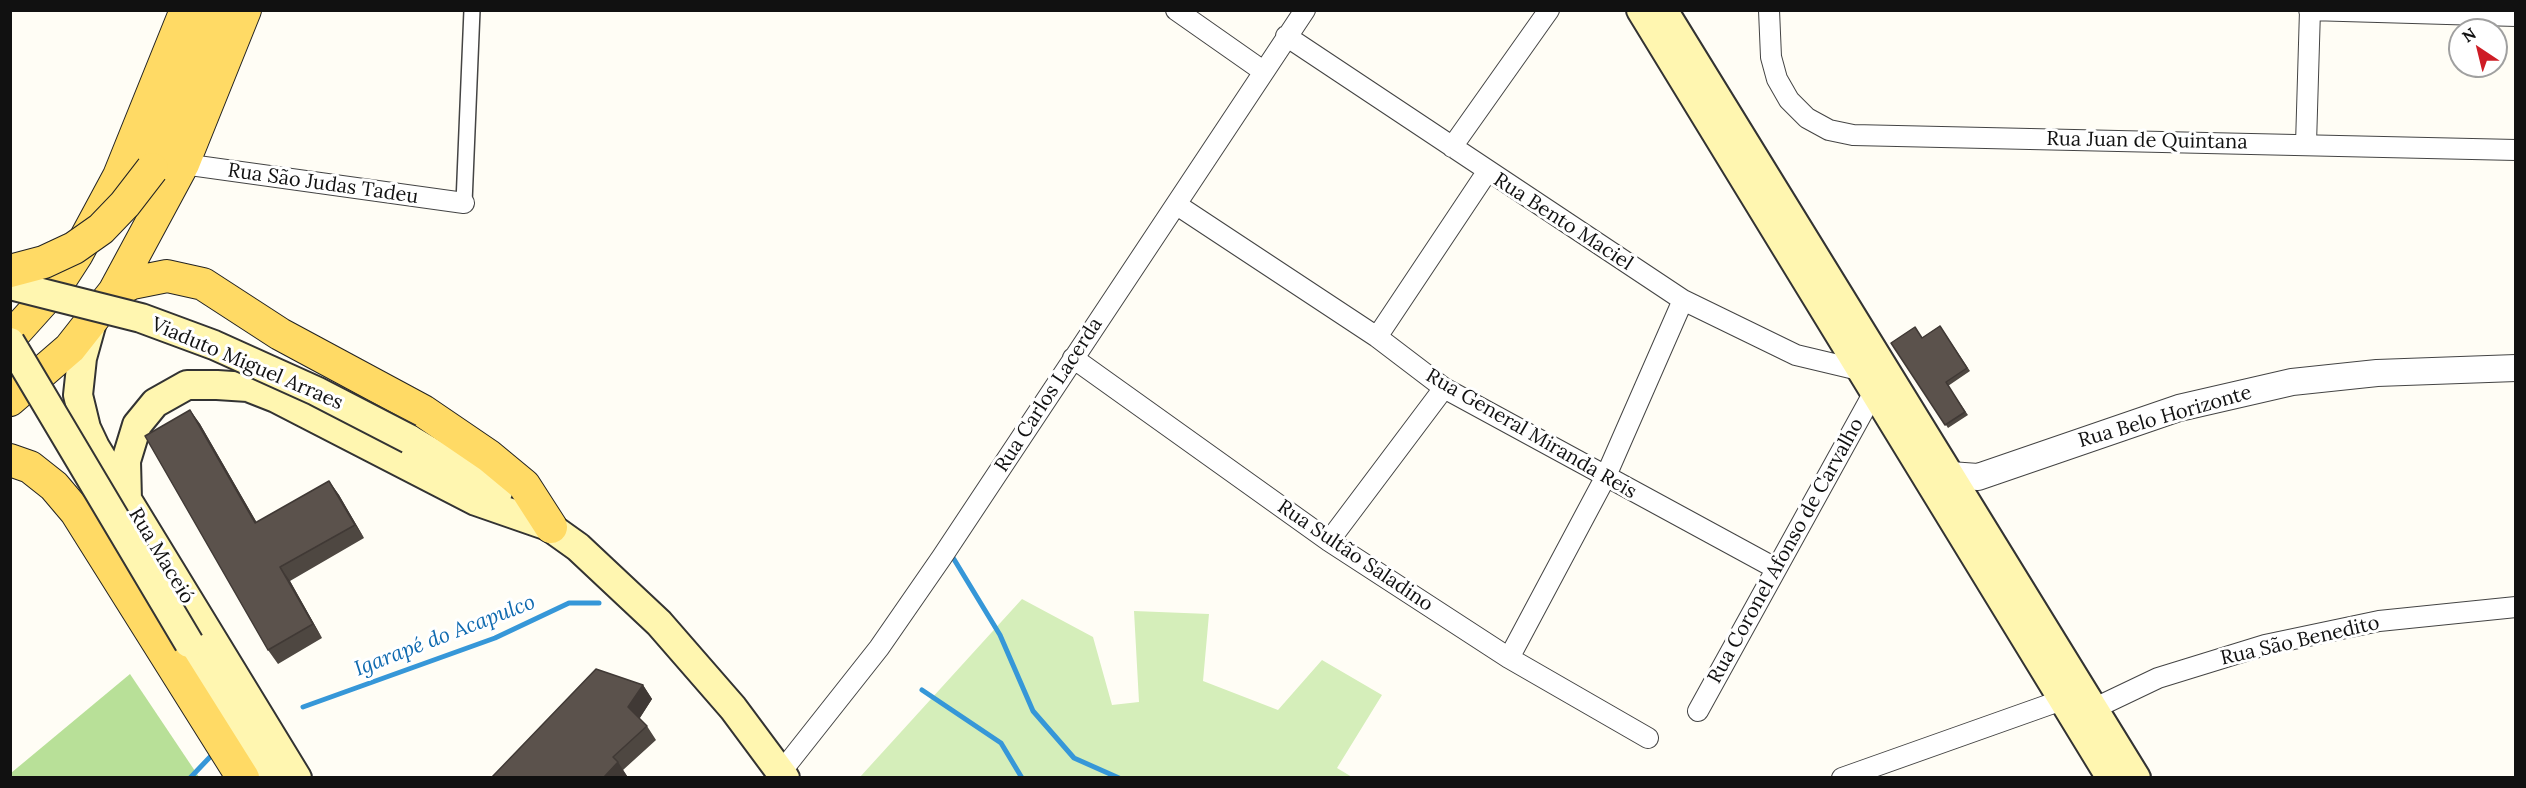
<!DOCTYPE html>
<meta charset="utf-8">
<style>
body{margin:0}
#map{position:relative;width:2526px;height:788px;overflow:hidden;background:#fffdf5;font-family:Lora,serif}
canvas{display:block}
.frame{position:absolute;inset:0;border:12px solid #111;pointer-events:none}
.north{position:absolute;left:2448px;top:18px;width:60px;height:60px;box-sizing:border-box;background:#fff;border:2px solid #a0a0a0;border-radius:50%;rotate:325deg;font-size:16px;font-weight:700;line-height:24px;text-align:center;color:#111}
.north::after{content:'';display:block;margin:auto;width:21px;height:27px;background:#ce1c25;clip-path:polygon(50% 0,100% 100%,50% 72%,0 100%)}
</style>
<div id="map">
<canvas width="2526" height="788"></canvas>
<div class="frame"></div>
<div class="north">N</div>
</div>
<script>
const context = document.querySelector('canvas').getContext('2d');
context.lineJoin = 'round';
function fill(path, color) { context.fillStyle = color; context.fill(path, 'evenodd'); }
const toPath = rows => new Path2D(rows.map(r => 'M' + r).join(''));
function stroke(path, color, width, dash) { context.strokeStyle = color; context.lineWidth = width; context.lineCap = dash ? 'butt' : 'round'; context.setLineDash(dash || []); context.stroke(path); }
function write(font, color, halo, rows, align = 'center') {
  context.font = font + ' Lora,serif'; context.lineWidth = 6; context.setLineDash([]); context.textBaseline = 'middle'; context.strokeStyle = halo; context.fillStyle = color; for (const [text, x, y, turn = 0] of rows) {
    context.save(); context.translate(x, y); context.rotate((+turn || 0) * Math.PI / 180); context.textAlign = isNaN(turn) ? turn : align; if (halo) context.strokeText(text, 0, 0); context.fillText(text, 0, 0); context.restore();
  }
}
const green = toPath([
 [1022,599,1093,637,1112,705,1139,702,1134,611,1209,614,1203,681,1278,710,1322,660,1382,695,1337,768,1352,777,860,777]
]);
const forest = toPath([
 [130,674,199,777,11,777,11,773]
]);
const stream = toPath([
 [952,556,1000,635,1033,711,1074,758,1119,778],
 [922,690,1001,743,1022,778],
 [303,707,495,638,569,603,599,603],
 [190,778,210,757]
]);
const pedestrian = toPath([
 [464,203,472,10]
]);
const minor = toPath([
 [1176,10,1263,71],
 [1769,10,1771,57,1777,79,1789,100,1807,118,1829,130,1853,135,2516,150],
 [2309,10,2516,16],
 [1286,36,1683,300,1796,355,1859,370],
 [2306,144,2310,10],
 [1452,147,1549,10],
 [183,164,464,203],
 [1177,205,1377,337,1444,388,1775,568],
 [1377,337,1487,172],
 [1073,358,1329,541,1509,658,1648,738],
 [1329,541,1444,388],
 [1509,658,1605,478,1683,300],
 [2093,709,2158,678,2265,645,2379,621,2516,607],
 [1698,711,1874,392],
 [781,772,879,648,942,557,1305,10],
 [1842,778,2062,700]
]);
const tertiary = toPath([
 [1950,475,1978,477,2179,408,2292,382,2377,373,2516,368]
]);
const secondary = toPath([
 [1641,10,2111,778],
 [1663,10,2136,778],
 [92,322,82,358,78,395,86,428,95,447,297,778],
 [409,439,498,492],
 [127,500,126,461,137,425,155,403,187,385,217,385,248,387,276,398,476,501,551,527],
 [536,517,578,547,659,623,733,708,785,778],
 [189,643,268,778]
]);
const primary = toPath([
 [152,169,169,135,217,10],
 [114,292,132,283,167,276,203,284,280,334,423,411,489,456,524,485,551,527],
 [10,338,55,288,77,254,119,176,186,10],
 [10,400,70,348,114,292,183,164,245,10],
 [10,460,30,467,54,486,76,512,243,778]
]);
const secondaryBridge = toPath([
 [10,285,141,318,214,345,316,391,409,439],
 [10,342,189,643]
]);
const primaryBridge = toPath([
 [10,271,44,262,74,248,101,229,125,204,152,169]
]);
const wall = toPath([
 [1940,326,1970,371,1948,386,1968,415,1948,428,1891,343,1922,338],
 [190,410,200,424,257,523,329,481,339,495,364,538,290,581,322,638,278,664,268,650],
 [643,685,652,699,639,719,647,726,656,740,623,770,627,776,492,777]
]);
const shadedWall = toPath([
 [190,410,200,424,265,537,255,523],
 [329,481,339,495,364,538,355,525],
 [280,567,290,581,322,638,313,624],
 [643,685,652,699,638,721,628,707],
 [618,762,627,776,626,777,604,777]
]);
const building = toPath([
 [1940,326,1967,368,1946,382,1965,412,1945,425,1891,343,1915,327,1922,338,1940,326],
 [190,410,255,523,329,481,355,525,280,567,313,624,268,650,145,436,190,410],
 [596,669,643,685,628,707,647,726,613,757,618,762,604,777,492,777,596,669]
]);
const streetNames = [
 ["Rua Juan de Quintana",2147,141,1],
 ["Rua São Judas Tadeu",323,184,8],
 ["Rua Bento Maciel",1563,222,33],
 ["Viaduto Miguel Arraes",247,364,23],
 ["Rua Carlos Lacerda",1049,395,-57],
 ["Rua Belo Horizonte",2165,417,-16],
 ["Rua General Miranda Reis",1531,434,30],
 ["Rua Coronel Afonso de Carvalho",1786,551,-61],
 ["Rua Maceió",161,556,59],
 ["Rua Sultão Saladino",1355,556,34],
 ["Rua São Benedito",2300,641,-13]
];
const waterNames = [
 ["Igarapé do Acapulco",445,636,-21]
];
fill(green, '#d5eeba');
fill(forest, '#b8e098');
stroke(stream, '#3697d8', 5);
stroke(pedestrian, '#444', 18);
stroke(minor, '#444', 22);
stroke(tertiary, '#444', 28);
stroke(secondary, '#333', 32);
stroke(primary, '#222', 34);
stroke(pedestrian, '#fff', 15);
stroke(minor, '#fff', 20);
stroke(tertiary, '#fff', 26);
stroke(secondary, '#fff6b0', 28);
stroke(primary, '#ffda65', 32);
stroke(secondaryBridge, '#333', 32, []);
stroke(primaryBridge, '#222', 34, []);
stroke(secondaryBridge, '#fff6b0', 28);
stroke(primaryBridge, '#ffda65', 32);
fill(wall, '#4e4741');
fill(shadedWall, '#403935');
fill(building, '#5b524c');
stroke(building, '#403935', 1.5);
write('20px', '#111', '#fff', streetNames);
write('italic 21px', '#0e69af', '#fff', waterNames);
</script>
